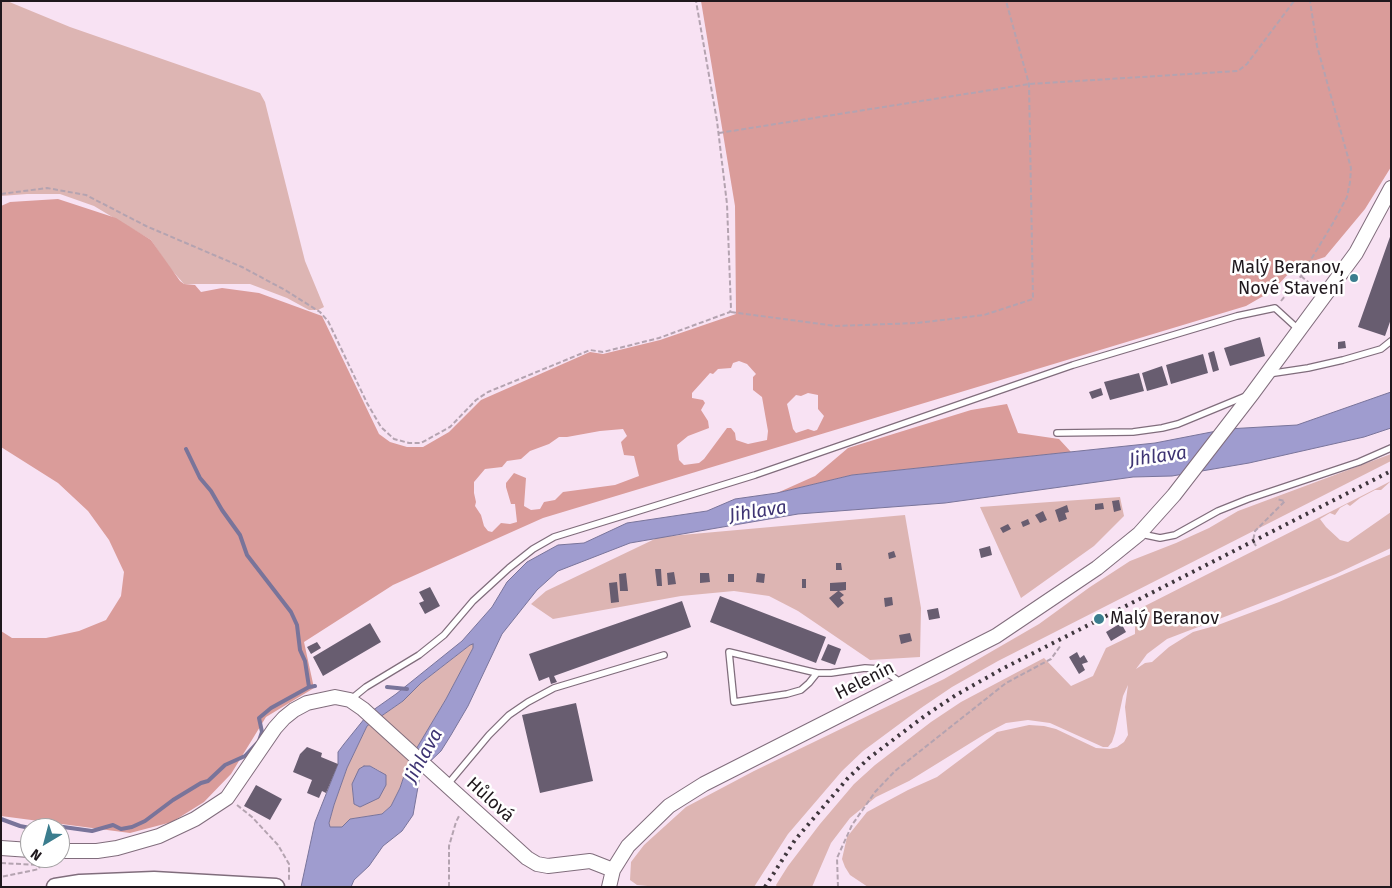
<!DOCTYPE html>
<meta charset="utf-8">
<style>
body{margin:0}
#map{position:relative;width:1392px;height:888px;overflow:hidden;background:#f8e2f3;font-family:"Fira Sans",sans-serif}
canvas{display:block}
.frame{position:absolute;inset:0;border:2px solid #1f181d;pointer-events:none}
.north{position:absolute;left:20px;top:818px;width:50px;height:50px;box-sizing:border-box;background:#fff;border:1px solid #a5a3a5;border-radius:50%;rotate:217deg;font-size:14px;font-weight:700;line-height:20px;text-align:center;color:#1f181d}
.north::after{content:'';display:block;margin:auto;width:18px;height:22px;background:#3b7d8e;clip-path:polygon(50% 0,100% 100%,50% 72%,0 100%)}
</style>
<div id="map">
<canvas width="1392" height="888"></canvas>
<div class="frame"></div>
<div class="north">N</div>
</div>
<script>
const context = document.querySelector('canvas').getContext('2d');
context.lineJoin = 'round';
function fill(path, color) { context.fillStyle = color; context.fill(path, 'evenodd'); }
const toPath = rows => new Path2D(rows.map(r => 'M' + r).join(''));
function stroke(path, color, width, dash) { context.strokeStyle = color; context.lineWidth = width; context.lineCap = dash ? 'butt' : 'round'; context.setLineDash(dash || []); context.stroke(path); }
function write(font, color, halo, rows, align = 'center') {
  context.font = font + ' "Fira Sans",sans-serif'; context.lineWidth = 5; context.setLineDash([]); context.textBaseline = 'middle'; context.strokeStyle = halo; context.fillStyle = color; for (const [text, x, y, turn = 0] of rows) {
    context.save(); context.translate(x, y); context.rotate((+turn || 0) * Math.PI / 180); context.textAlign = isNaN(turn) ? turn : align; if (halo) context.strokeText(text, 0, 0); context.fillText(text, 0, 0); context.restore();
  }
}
const green = toPath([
 [1,1,7,1,70,27,260,93,265,102,305,261,324,307,318,310,309,310,287,298,250,284,184,284,169,267,151,240,94,206,60,194,27,194,1,196],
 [1391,454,1391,461,998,661,952,687,921,708,863,751,842,771,788,834,754,887,658,887,637,885,630,880,631,862,644,845,686,807,754,771,944,679,1039,624,1090,587,1130,561,1176,543,1209,528,1238,511],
 [1391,481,1381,490,1375,490,1360,498,1350,506,1347,504,1340,508,1335,515,1330,513,1320,519,1326,527,1340,540,1348,542,1391,512,1391,548,1336,574,1167,639,1147,654,1136,669,1145,663,1152,662,1169,647,1193,632,1218,625,1279,602,1391,554,1391,887,868,887,850,875,845,867,842,859,847,837,867,812,908,790,937,777,997,732,1029,725,1044,726,1056,729,1096,748,1110,749,1117,747,1124,742,1128,735,1125,707,1128,685,1123,696,1115,733,1112,742,1108,747,1103,747,1050,723,1028,720,1006,723,985,734,909,781,876,797,850,818,831,843,812,887,777,887,776,885,788,866,820,824,854,784,875,765,931,722,961,702,1044,658,1071,686,1093,676,1106,648,1135,634,1135,611],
 [1120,497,1124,516,1094,546,1021,598,980,507],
 [905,515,921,608,920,657,870,660,798,611,769,596,734,591,681,596,553,619,531,604,546,591,659,537],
 [473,644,473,648,446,699,409,761,400,788,391,806,382,814,350,819,342,827,330,827,329,823,334,805,347,768,367,726,403,701,420,684,470,645],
 [370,766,380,771,367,803,360,807,354,804,352,784]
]);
const forest = toPath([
 [701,1,1391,1,1391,167,1365,209,1325,257,1295,267,1272,291,1246,306,543,518,393,585,304,642,314,688,266,717,231,774,204,802,172,822,130,833,1,816,1,631,12,638,46,638,79,631,106,620,121,596,124,572,109,540,88,511,58,483,1,447,1,206,10,202,58,199,116,218,151,240,180,281,184,284,195,285,201,292,222,288,259,293,322,316,379,434,390,442,407,447,423,447,449,432,481,400,590,352,603,354,660,340,736,314,735,206],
 [739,361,747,364,756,374,753,377,753,390,762,397,768,431,767,440,748,444,736,440,735,433,731,428,727,428,704,459,699,463,684,465,679,460,677,445,688,436,709,428,708,421,701,410,705,403,703,400,692,398,692,393,710,373,713,374,718,369,731,368,733,363],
 [808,393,818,395,818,409,824,416,817,430,814,431,808,429,796,433,793,429,787,404,796,395,801,396],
 [623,429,627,436,621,442,624,455,634,456,639,476,615,485,563,492,555,500,544,502,540,509,531,510,524,506,526,478,514,473,506,483,506,487,511,504,515,504,517,522,510,524,501,523,492,532,488,531,484,526,481,515,475,506,476,502,474,493,474,482,485,469,502,467,507,461,521,459,530,451,549,444,559,437,567,437,600,431],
 [1007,404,1018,433,1059,439,1071,452,852,475,777,493,815,476,848,448,971,410]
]);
const water = toPath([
 [1391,392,1391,428,1364,437,1249,463,1172,476,1133,477,945,503,798,514,630,543,558,571,537,590,502,634,468,706,451,735,441,751,421,770,413,815,402,831,383,846,369,866,354,880,351,887,301,887,315,822,338,764,338,752,344,744,369,713,396,694,462,641,492,607,507,582,527,562,558,545,584,543,627,523,707,511,735,499,777,493,852,475,1155,443,1227,429,1297,425,1391,392],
 [473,644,473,648,446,699,409,761,400,788,391,806,382,814,350,819,342,827,330,827,329,823,334,805,347,768,367,726,403,701,421,683,470,645,473,644],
 [364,766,370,766,386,775,386,785,379,798,360,807,354,804,352,784,359,769,364,766]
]);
const stream = toPath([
 [186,449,200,478,211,491,222,510,240,535,247,555,291,612,297,625,300,650,305,661,309,687],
 [387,687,407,689],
 [1,819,20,826,30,828],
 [40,828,49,825,92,831,113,825,121,829,132,827,145,821,173,800,201,783,208,781,225,765,245,756,259,741,262,732,259,718,271,708,309,687,315,686]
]);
const building = toPath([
 [1391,234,1391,319,1385,336,1358,327],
 [1260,337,1265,356,1230,366,1224,348],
 [1345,341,1346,348,1338,349,1338,342],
 [1214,351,1219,370,1213,372,1208,353],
 [1203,354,1208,373,1171,384,1166,365],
 [1162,366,1168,385,1147,391,1142,373],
 [1139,373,1144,391,1110,400,1104,382],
 [1101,388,1103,395,1092,399,1089,392],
 [1119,500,1121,510,1114,512,1112,501],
 [1103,503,1104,509,1095,510,1095,504],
 [1067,505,1069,512,1065,513,1067,519,1059,522,1055,510],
 [1043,511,1047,520,1040,523,1035,515],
 [1028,519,1030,524,1023,527,1021,522],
 [1008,524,1011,529,1003,533,1000,528],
 [990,546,992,555,981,558,979,549],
 [894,551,896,557,889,559,888,553],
 [836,563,841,563,842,570,836,570],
 [655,569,661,569,662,586,657,586],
 [674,572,676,584,668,585,667,573],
 [626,573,628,591,620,591,619,574],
 [700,573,709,573,710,582,700,583],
 [757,573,765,574,764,583,756,582],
 [728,574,734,574,734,582,728,582],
 [802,579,806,579,806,588,802,588],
 [617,582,619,602,611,603,609,583],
 [846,582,846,590,839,591,844,595,840,598,844,603,838,608,829,598,838,591,830,591,830,583],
 [430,587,440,606,425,614,419,603,424,601,419,592],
 [720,596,826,637,816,663,710,622],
 [892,597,893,605,885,607,884,598],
 [682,601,691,627,554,676,557,682,551,684,549,677,539,681,529,654],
 [938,608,940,618,929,620,927,610],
 [370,623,381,642,323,676,313,657],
 [1121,623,1126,632,1111,641,1106,632],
 [910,633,912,641,901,644,899,635],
 [317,642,321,648,311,654,307,647],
 [828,644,841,649,835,665,821,660],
 [1077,652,1080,658,1084,655,1088,662,1082,664,1085,670,1079,674,1069,657],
 [576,703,593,781,540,793,522,715],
 [307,747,322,753,321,757,338,764,326,793,322,791,319,798,307,793,312,780,293,772,300,754],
 [256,785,282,799,270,820,244,806]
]);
const path = toPath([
 [719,133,1029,84,1238,71,1247,64,1294,1],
 [1,194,47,188,86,195,146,226,242,267,285,290,320,312,328,321,367,403,381,427,394,439,409,443,421,443,450,427,476,400,488,392,590,350,603,352,659,338,730,312,731,309,727,204,717,121,696,1],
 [1301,276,1314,287],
 [1281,301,1301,276,1333,223,1347,197,1350,182,1351,168,1317,46,1310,1],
 [731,312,836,326,917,323,984,315,1033,299,1029,84,1006,1],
 [1256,546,1253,541,1255,531,1285,501,1276,499],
 [237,805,252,817,278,845,289,864,289,882],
 [1,863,40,865,39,869,1,877],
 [449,887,449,846,456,822,460,814],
 [838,887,837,858,852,825,875,792,895,771,1006,683,1051,659,1061,645]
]);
const service = toPath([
 [1268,374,1308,368,1343,360,1381,349,1391,341],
 [1057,433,1133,432,1162,428,1178,424,1246,396],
 [1141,534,1160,538,1175,535,1218,511,1248,499,1359,462,1391,448],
 [817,673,809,683,801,690,787,694,734,702,729,652,817,673,831,673,865,668,881,669,896,679,900,684],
 [350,700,366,687,419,655,444,635,473,601,509,568,533,549,554,537,755,475,1073,365,1237,316,1275,308,1298,329],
 [448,784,489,735,509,715,528,702,554,688,664,655]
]);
const tertiary = toPath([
 [1,848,30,850],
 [60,851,97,851,117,848,159,836,195,819,227,798,275,728,284,718,294,710,307,703,335,697,350,700,363,709,527,858,537,864,548,866,590,861,613,870],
 [609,887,613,870,628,846,669,806,704,784,996,636,1097,568,1139,534,1174,495,1252,394,1356,253,1391,188]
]);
const secondary = toPath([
 [55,887,80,883,154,880,276,887]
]);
const rail = toPath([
 [765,887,795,840,848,778,869,758,926,715,956,695,1002,669,1391,471]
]);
const markers = [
 [1354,278,5,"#3b7d8e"],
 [1099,619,6,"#3b7d8e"]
];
const poiNames = [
 ["Malý Beranov,",1344,268],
 ["Nové Stavení",1344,289],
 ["Malý Beranov",1110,619,"left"]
];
const streetNames = [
 ["Helenín",865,681,-27],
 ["Hůlová",490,800,42]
];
const waterNames = [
 ["Jihlava",1158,457,-8],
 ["Jihlava",758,512,-9],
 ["Jihlava",424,756,-61]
];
fill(green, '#ddb5b3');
fill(forest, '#da9c9a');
fill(water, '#9f9ccf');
stroke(water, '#79749a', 1);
stroke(stream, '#79749a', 4);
fill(building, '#685d70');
stroke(service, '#806d7c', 8);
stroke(tertiary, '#806d7c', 16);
stroke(secondary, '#806d7c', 19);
stroke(path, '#b4a3b0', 2, [5, 2.5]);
stroke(service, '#fff', 5.5);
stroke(tertiary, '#fff', 14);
stroke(secondary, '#fff', 16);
stroke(rail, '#3f363d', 4, [2.5, 5]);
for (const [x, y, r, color] of markers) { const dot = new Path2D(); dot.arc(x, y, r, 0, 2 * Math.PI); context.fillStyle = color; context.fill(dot); stroke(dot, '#fff', 2); }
write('18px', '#1f181d', '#fff', poiNames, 'right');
write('18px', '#1f181d', '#fff', streetNames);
write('italic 19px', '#3e3473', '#fff', waterNames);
</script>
